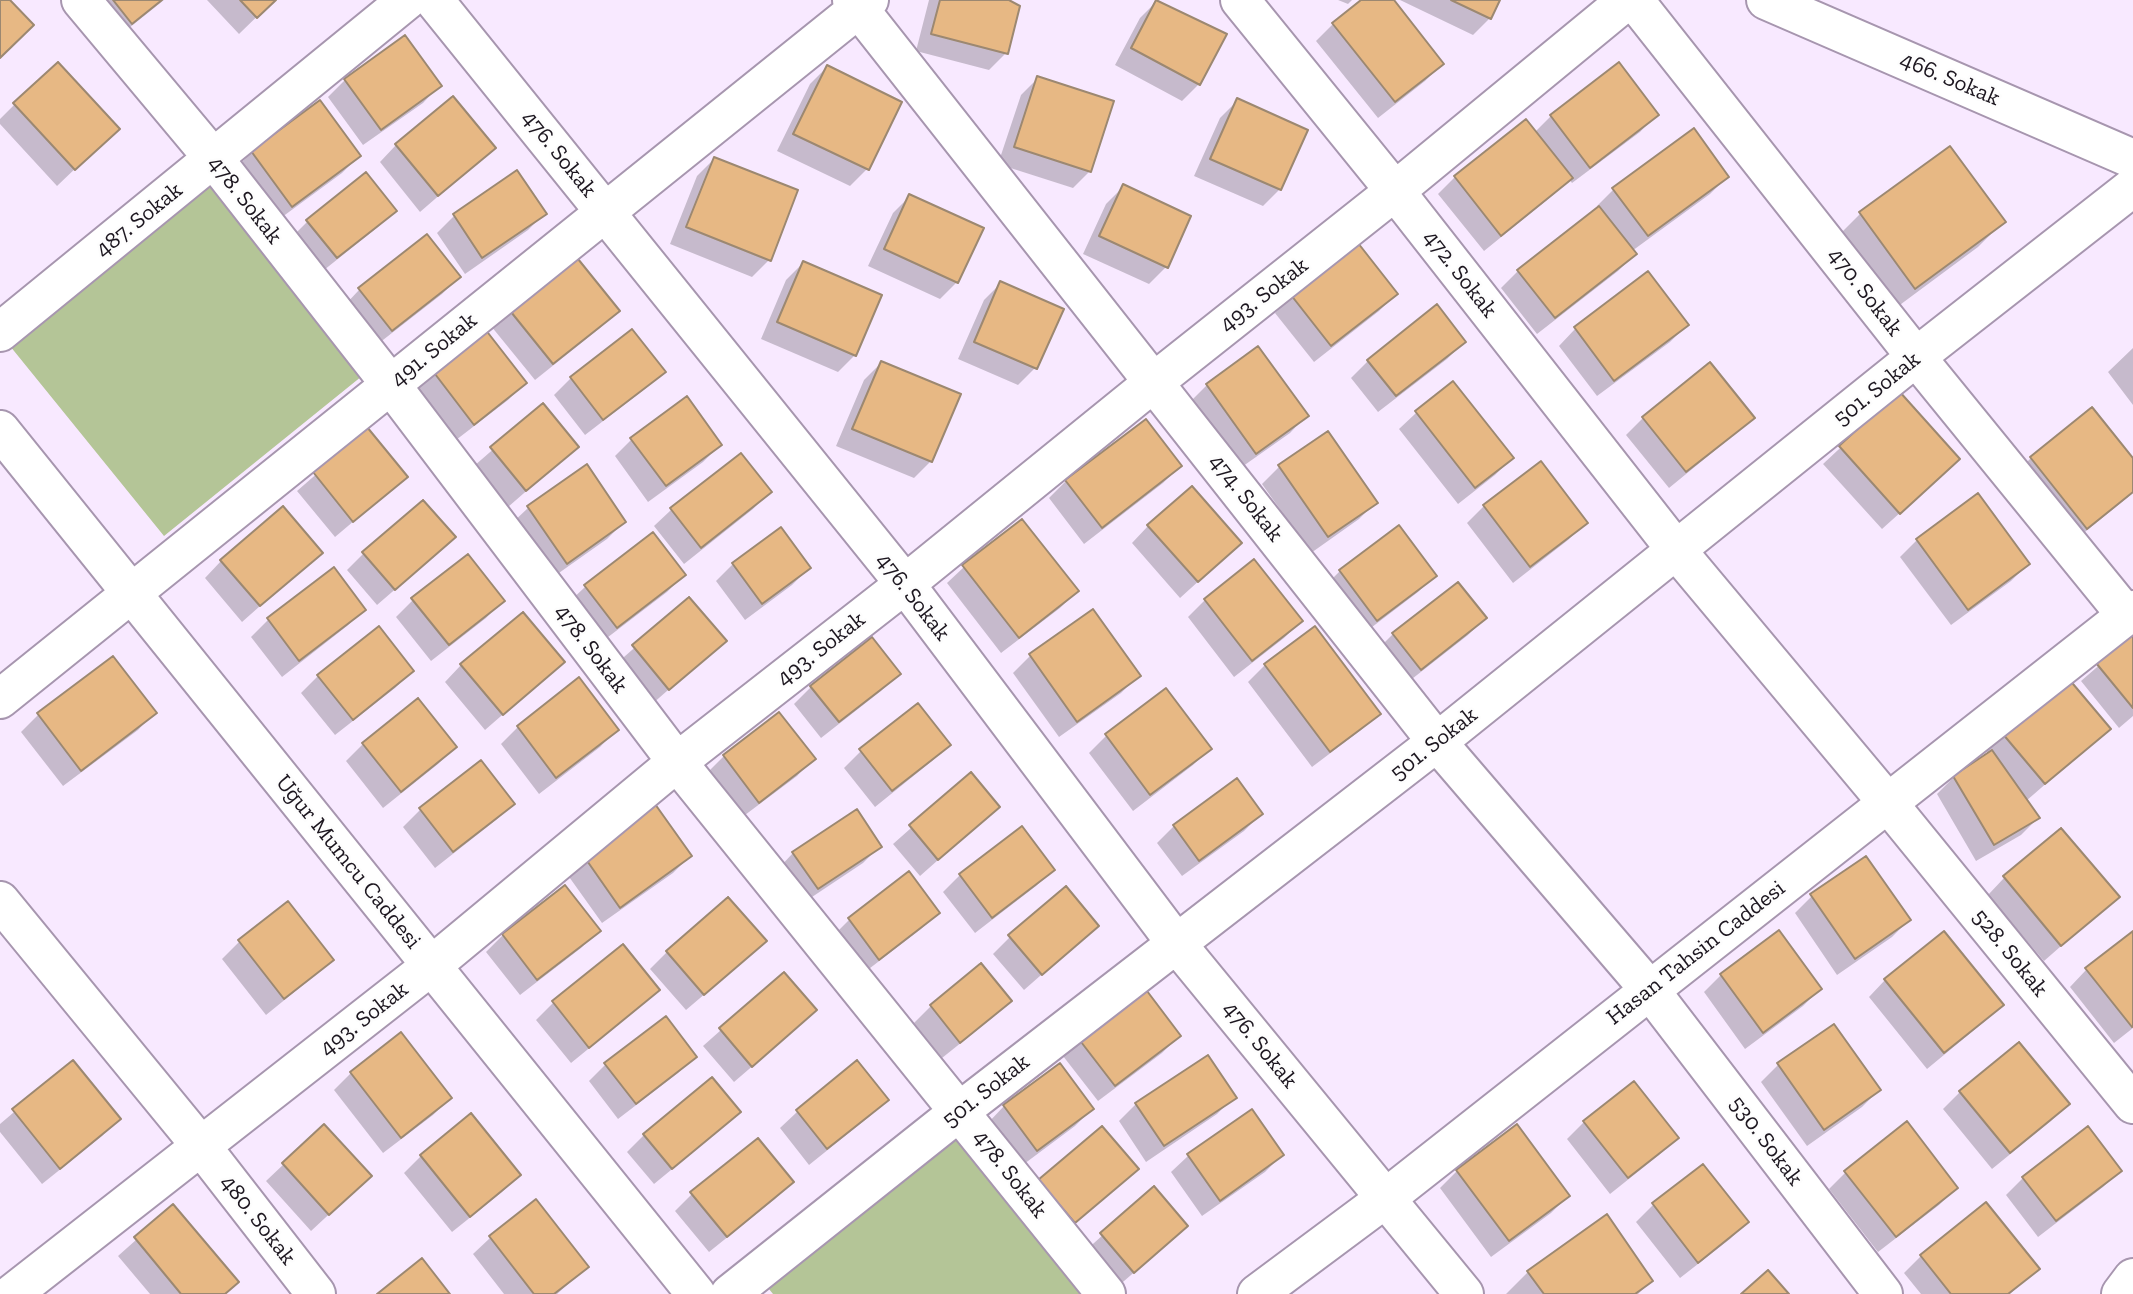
<!DOCTYPE html>
<meta charset="utf-8">
<style>
body{margin:0}
canvas{display:block;background:#f8e9ff}
</style>
<canvas width="2133" height="1294"></canvas>
<script>
const context = document.querySelector('canvas').getContext('2d');
context.lineJoin = 'round';
function fill(path, color) { context.fillStyle = color; context.fill(path, 'evenodd'); }
const toPath = rows => new Path2D(rows.map(r => 'M' + r).join(''));
function stroke(path, color, width, dash) { context.strokeStyle = color; context.lineWidth = width; context.lineCap = dash ? 'butt' : 'round'; context.setLineDash(dash || []); context.stroke(path); }
function write(font, color, halo, rows, align = 'center') {
  context.font = font + ' "Zilla Slab",serif'; context.lineWidth = 5; context.setLineDash([]); context.textBaseline = 'middle'; context.strokeStyle = halo; context.fillStyle = color; for (const [text, x, y, turn = 0] of rows) {
    context.save(); context.translate(x, y); context.rotate((+turn || 0) * Math.PI / 180); context.textAlign = isNaN(turn) ? turn : align; if (halo) context.strokeText(text, 0, 0); context.fillText(text, 0, 0); context.restore();
  }
}
const green = toPath([
 [214,182,367,372,164,536,10,346],
 [961,1130,1091,1294,773,1294,765,1284]
]);
const shadow = toPath([
 [83,0,164,0,114,40],
 [207,0,274,0,239,34],
 [929,0,1005,0,1006,53,989,70,916,51],
 [1338,0,1352,0,1348,4],
 [1364,0,1392,0,1442,64,1425,81,1378,118,1316,41,1333,24],
 [1400,0,1498,0,1490,18,1473,35],
 [1157,1,1224,35,1199,84,1182,101,1115,65,1140,18],
 [827,67,900,103,867,169,850,186,777,151,810,84],
 [1038,78,1090,171,1073,188,998,164,1021,95],
 [345,80,439,86,423,103,363,145,328,97],
 [1237,101,1280,189,1263,206,1194,176,1220,118],
 [14,105,100,145,57,186,0,124,0,119],
 [1656,115,1640,132,1572,183,1569,179,1553,195,1484,251,1438,194,1455,177,1534,133,1551,116],
 [396,145,494,148,420,212,380,162],
 [1950,148,2003,222,1978,247,1889,313,1835,239,1860,214],
 [252,152,359,156,342,173,274,223,235,169],
 [714,159,769,260,752,277,670,244,697,176],
 [517,172,545,213,528,230,465,274,437,233,454,216],
 [1727,177,1710,194,1632,251,1635,254,1618,271,1537,334,1501,288,1518,271,1599,209,1597,206,1614,189],
 [1123,187,1166,267,1149,284,1083,254,1106,204],
 [910,196,957,282,940,299,868,266,893,213],
 [395,210,378,227,319,274,291,238,308,221],
 [803,263,855,355,838,372,761,339,786,280],
 [459,277,442,294,374,347,343,307,359,290],
 [1001,283,1035,368,1018,385,958,359,984,300],
 [1396,294,1379,311,1314,362,1275,313,1292,296],
 [508,309,617,311,600,328,535,380,491,326],
 [1687,325,1670,342,1597,396,1559,346,1575,329],
 [632,331,663,372,646,388,585,435,554,395,571,378],
 [1464,342,1447,359,1378,412,1351,378,1368,361],
 [1257,348,1306,416,1290,433,1239,469,1190,402,1207,385],
 [2133,348,2133,405,2108,372],
 [881,363,931,461,914,478,836,446,864,380],
 [433,371,525,383,508,400,456,440,416,388],
 [1453,383,1512,458,1495,475,1458,504,1399,429,1416,413],
 [1898,394,1941,476,1882,529,1823,464],
 [543,406,577,447,508,507,474,466],
 [2092,410,2133,461,2133,493,2069,545,2014,475,2031,458],
 [1643,418,1752,418,1735,434,1669,488,1626,435],
 [1145,421,1180,466,1163,483,1084,544,1049,498,1066,481],
 [367,430,406,477,335,537,297,491],
 [632,439,720,445,703,462,648,502,615,456],
 [586,466,624,522,607,539,549,580,511,524,528,508],
 [1279,467,1376,502,1359,519,1311,553,1262,484],
 [769,492,753,509,684,564,654,526,671,510],
 [1484,506,1585,523,1568,540,1513,583,1467,523],
 [1148,526,1222,560,1180,598,1132,543],
 [652,534,684,575,667,592,599,644,568,603,585,587],
 [1917,540,2028,564,2011,581,1951,625,1900,557],
 [321,552,242,622,205,578,221,561],
 [364,553,436,554,377,605,347,570],
 [733,564,809,568,792,585,745,620,716,581],
 [964,567,1077,591,1060,608,1001,653,947,583],
 [334,570,364,610,347,626,282,677,251,637,268,620],
 [1340,571,1435,575,1418,592,1359,637,1323,588],
 [1458,584,1485,618,1468,635,1403,686,1376,651,1393,634],
 [413,600,502,601,486,618,431,661,396,617],
 [689,600,724,641,651,705,616,664],
 [1205,600,1301,621,1284,638,1234,677,1188,617],
 [1093,611,1138,676,1121,693,1059,737,1013,673,1030,656],
 [2133,636,2133,716,2119,728,2081,681],
 [112,658,154,713,138,730,63,786,21,732,38,715],
 [563,662,485,730,445,682,461,665],
 [1265,665,1378,714,1361,730,1312,767,1248,682],
 [412,671,395,688,335,735,301,693,318,676],
 [898,674,881,691,821,738,794,704,811,687],
 [1166,691,1210,748,1193,765,1133,811,1089,753,1106,736],
 [418,701,455,747,438,764,383,808,346,761,363,744],
 [779,714,813,759,797,776,741,818,707,773,724,756],
 [518,727,616,730,600,747,539,794,501,744],
 [2109,729,2026,801,2038,818,2021,835,1976,861,1937,794,1954,777,1989,754,1986,751,2003,734],
 [949,744,932,761,875,807,844,768,861,751],
 [481,762,513,804,496,820,435,868,403,827,420,810],
 [971,775,998,807,920,876,893,844],
 [655,806,690,856,673,873,602,923,567,874],
 [1261,814,1244,831,1182,876,1157,843,1174,826],
 [880,846,863,863,800,905,777,870,793,853],
 [1053,869,1036,886,975,933,943,892,960,875],
 [909,874,938,912,921,929,861,975,832,937,849,920],
 [2004,878,2117,897,2044,961,1988,895],
 [1812,896,1909,920,1892,937,1837,975,1795,913],
 [287,904,331,959,314,976,266,1015,222,959,239,942],
 [1097,926,1024,990,993,954,1010,937],
 [598,931,581,948,520,995,486,952,503,935],
 [1779,933,1820,989,1803,1006,1745,1049,1704,992,1721,975],
 [2133,933,2133,1028,2114,1043,2070,987,2086,970],
 [623,947,658,989,641,1006,571,1063,536,1020,553,1003],
 [667,952,747,958,686,1010,650,969],
 [981,966,1009,1001,992,1018,942,1058,914,1023,931,1006],
 [784,974,798,1027,734,1082,703,1046],
 [1885,980,2002,1004,1985,1021,1927,1069,1869,997],
 [1144,989,1179,1036,1162,1053,1098,1101,1063,1056],
 [400,1035,450,1098,433,1115,383,1153,334,1090,351,1073],
 [694,1056,678,1073,618,1119,589,1081,606,1064],
 [1207,1057,1234,1097,1217,1114,1146,1162,1119,1121,1136,1104],
 [73,1062,118,1119,102,1136,42,1184,0,1132,0,1124],
 [857,1063,886,1100,870,1116,809,1165,780,1128,797,1112],
 [1778,1065,1879,1090,1862,1107,1807,1146,1761,1082],
 [1960,1092,2068,1104,2051,1121,1992,1169,1943,1109],
 [1004,1106,1092,1109,1075,1126,1020,1167,988,1123],
 [738,1112,721,1129,654,1184,627,1152,644,1135],
 [1584,1122,1676,1138,1659,1155,1610,1194,1567,1139],
 [324,1126,352,1193,311,1231,266,1181],
 [1282,1155,1265,1172,1202,1216,1171,1172,1188,1156],
 [421,1156,519,1175,502,1192,452,1232,404,1173],
 [1703,1166,1747,1222,1730,1239,1680,1278,1636,1222,1653,1205],
 [1136,1169,1057,1239,1023,1198],
 [2120,1170,2103,1187,2038,1237,2006,1195,2023,1178],
 [1457,1171,1568,1196,1551,1213,1491,1257,1440,1188],
 [1846,1172,1956,1188,1939,1205,1878,1252,1829,1189],
 [792,1182,775,1199,709,1252,675,1211,692,1194],
 [1154,1189,1168,1243,1116,1288,1084,1252],
 [536,1202,587,1267,557,1294,504,1294,473,1254,490,1238],
 [173,1207,225,1294,150,1294,118,1256],
 [1921,1256,2037,1269,2010,1294,1921,1294,1904,1273],
 [1528,1272,1651,1281,1638,1294,1506,1294]
]);
const building = toPath([
 [0,0,10,0,34,25,0,58,0,0],
 [113,0,162,0,132,24,113,0],
 [240,0,276,0,257,18,240,0],
 [940,0,1009,0,1020,6,1008,54,931,34,940,0],
 [1156,0,1227,34,1200,85,1131,48,1156,0],
 [1361,0,1394,0,1444,64,1395,102,1332,23,1361,0],
 [1451,0,1500,0,1491,19,1451,0],
 [405,35,442,86,381,130,344,79,405,35],
 [58,62,120,129,75,170,13,103,58,62],
 [1619,62,1659,115,1590,168,1550,115,1619,62],
 [827,65,902,102,869,170,793,134,827,65],
 [1037,76,1114,101,1091,172,1014,147,1037,76],
 [453,96,496,148,438,196,395,144,453,96],
 [1237,98,1308,130,1281,190,1210,159,1237,98],
 [320,100,361,156,292,207,251,151,320,100],
 [1526,119,1573,178,1501,236,1454,176,1526,119],
 [1694,128,1729,177,1648,236,1612,188,1694,128],
 [1950,146,2006,222,1915,289,1859,212,1950,146],
 [714,157,798,190,771,261,686,227,714,157],
 [517,170,547,214,482,258,453,214,517,170],
 [366,172,397,211,337,258,306,220,366,172],
 [1123,184,1191,216,1168,268,1099,236,1123,184],
 [909,194,984,228,958,283,884,249,909,194],
 [1599,206,1637,254,1555,318,1517,270,1599,206],
 [427,234,461,277,392,331,358,288,427,234],
 [1358,243,1398,294,1331,346,1291,295,1358,243],
 [574,254,620,311,553,364,507,307,574,254],
 [803,261,882,295,856,356,777,322,803,261],
 [1648,271,1689,325,1614,381,1574,327,1648,271],
 [1000,281,1064,309,1037,369,974,342,1000,281],
 [1437,304,1466,342,1396,396,1367,360,1437,304],
 [485,329,527,383,474,425,432,370,485,329],
 [632,329,666,372,603,420,570,377,632,329],
 [1258,346,1309,416,1256,454,1206,384,1258,346],
 [881,361,961,394,932,462,852,429,881,361],
 [1710,362,1755,418,1686,472,1642,417,1710,362],
 [1453,381,1514,458,1475,488,1415,411,1453,381],
 [1899,391,1960,459,1900,514,1839,446,1899,391],
 [687,396,722,445,666,486,630,438,687,396],
 [543,403,579,447,526,491,490,447,543,403],
 [2092,407,2133,458,2133,492,2087,529,2030,457,2092,407],
 [1146,419,1182,466,1102,528,1065,480,1146,419],
 [367,427,408,477,353,522,313,472,367,427],
 [1328,431,1378,503,1328,537,1278,465,1328,431],
 [741,453,772,492,701,548,670,508,741,453],
 [1541,461,1588,523,1530,567,1483,505,1541,461],
 [587,464,626,522,567,564,527,506,587,464],
 [1192,486,1242,543,1198,582,1147,525,1192,486],
 [1978,493,2030,564,1968,610,1916,539,1978,493],
 [423,500,456,537,395,590,362,552,423,500],
 [283,506,323,553,260,606,220,560,283,506],
 [1022,519,1079,591,1019,638,962,565,1022,519],
 [1399,525,1437,576,1377,621,1339,570,1399,525],
 [781,527,811,568,762,604,732,563,781,527],
 [653,532,686,575,617,628,584,585,653,532],
 [468,554,505,601,449,645,411,598,468,554],
 [1254,559,1303,621,1252,661,1204,599,1254,559],
 [334,567,366,610,299,661,267,618,334,567],
 [1458,582,1487,618,1421,670,1392,633,1458,582],
 [689,597,727,641,669,690,632,645,689,597],
 [1093,609,1141,676,1077,722,1029,654,1093,609],
 [523,612,565,662,503,715,460,664,523,612],
 [379,626,414,671,353,720,317,675,379,626],
 [1315,626,1381,714,1330,752,1264,664,1315,626],
 [2133,634,2133,708,2096,663,2133,634],
 [872,637,901,674,839,722,810,686,872,637],
 [113,656,157,713,81,771,37,713,113,656],
 [579,677,619,730,556,778,517,726,579,677],
 [2068,678,2111,729,2045,784,2002,733,2068,678],
 [1166,688,1212,749,1150,795,1105,734,1166,688],
 [418,698,457,747,401,792,362,743,418,698],
 [918,703,951,745,892,791,859,749,918,703],
 [779,712,816,759,759,803,723,755,779,712],
 [1992,750,2040,818,1994,845,1953,776,1992,750],
 [481,760,515,804,453,852,419,808,481,760],
 [971,772,1000,807,938,860,909,825,971,772],
 [1237,778,1263,814,1199,861,1173,825,1237,778],
 [655,804,692,856,620,908,583,855,655,804],
 [857,809,882,847,818,889,792,852,857,809],
 [1022,826,1055,870,992,918,959,874,1022,826],
 [2061,828,2120,897,2061,946,2003,876,2061,828],
 [1866,856,1911,920,1855,959,1810,894,1866,856],
 [909,871,940,913,879,960,848,918,909,871],
 [565,885,601,931,537,980,502,934,565,885],
 [1066,886,1099,926,1042,975,1008,935,1066,886],
 [728,897,767,941,704,995,666,951,728,897],
 [288,901,334,960,284,999,238,940,288,901],
 [1779,930,1822,989,1763,1033,1720,974,1779,930],
 [1944,931,2004,1005,1944,1053,1884,979,1944,931],
 [2133,931,2133,1026,2132,1027,2085,968,2133,931],
 [623,944,660,990,589,1048,552,1001,623,944],
 [981,963,1012,1001,960,1043,930,1005,981,963],
 [784,972,817,1010,752,1067,719,1028,784,972],
 [1144,987,1181,1036,1115,1086,1078,1038,1144,987],
 [666,1016,697,1057,636,1104,604,1063,666,1016],
 [1834,1024,1881,1090,1824,1130,1777,1063,1834,1024],
 [401,1032,452,1098,401,1138,350,1072,401,1032],
 [2019,1042,2070,1104,2010,1153,1959,1091,2019,1042],
 [1208,1055,1237,1098,1164,1146,1135,1103,1208,1055],
 [73,1060,121,1119,60,1169,12,1109,73,1060],
 [857,1060,889,1100,827,1149,796,1110,857,1060],
 [1060,1063,1094,1109,1037,1151,1003,1105,1060,1063],
 [712,1077,741,1112,672,1169,643,1134,712,1077],
 [1634,1081,1679,1138,1628,1178,1583,1121,1634,1081],
 [1252,1109,1284,1155,1220,1201,1187,1154,1252,1109],
 [471,1113,521,1175,470,1217,420,1155,471,1113],
 [1907,1121,1958,1188,1896,1237,1844,1171,1907,1121],
 [324,1124,372,1176,329,1215,282,1163,324,1124],
 [1517,1124,1570,1196,1509,1241,1456,1170,1517,1124],
 [1102,1126,1139,1169,1075,1223,1038,1180,1102,1126],
 [2088,1126,2122,1171,2056,1221,2022,1177,2088,1126],
 [758,1138,794,1182,727,1237,690,1192,758,1138],
 [1703,1164,1749,1222,1698,1263,1652,1203,1703,1164],
 [1154,1186,1188,1226,1134,1273,1100,1233,1154,1186],
 [536,1199,589,1267,554,1294,534,1294,489,1236,536,1199],
 [1986,1202,2040,1269,2008,1294,1951,1294,1920,1255,1986,1202],
 [173,1204,239,1282,225,1294,181,1294,134,1237,173,1204],
 [1607,1214,1653,1281,1635,1294,1544,1294,1527,1271,1607,1214],
 [422,1258,450,1294,377,1294,422,1258],
 [1768,1270,1789,1294,1741,1294,1768,1270]
]);
const street = toPath([
 [81,0,214,159,391,385,677,762,1106,1294],
 [434,0,905,584,1176,943,1464,1294],
 [852,0,1437,742,1649,989,1883,1294],
 [1240,0,1395,191,1677,551,1887,802,2133,1104],
 [1634,0,1916,357,2126,615],
 [1766,0,2133,159],
 [0,332,407,0],
 [0,699,869,0],
 [0,901,201,1146,316,1294],
 [12,1294,431,966,677,762,905,584,1154,382,1395,191,1627,0],
 [730,1294,960,1111,1437,742,1916,357,2133,187],
 [2121,1294,2133,1278]
]);
const secondary = toPath([
 [0,430,696,1294],
 [1257,1294,1386,1198,2133,610]
]);
const streetNames = [
 ["466. Sokak",1950,79,23],
 ["476. Sokak",559,154,51],
 ["478. Sokak",245,200,52],
 ["487. Sokak",139,220,-39],
 ["472. Sokak",1460,274,52],
 ["470. Sokak",1865,292,52],
 ["493. Sokak",1264,295,-38],
 ["491. Sokak",434,350,-39],
 ["501. Sokak",1877,389,-39],
 ["474. Sokak",1246,498,52],
 ["476. Sokak",913,597,52],
 ["478. Sokak",591,649,53],
 ["493. Sokak",821,649,-38],
 ["501. Sokak",1434,744,-38],
 ["Uğur Mumcu Caddesi",348,862,51],
 ["Hasan Tahsin Caddesi",1696,953,-38],
 ["528. Sokak",2010,953,51],
 ["493. Sokak",364,1019,-38],
 ["476. Sokak",1260,1045,51],
 ["501. Sokak",986,1091,-38],
 ["530. Sokak",1766,1141,53],
 ["478. Sokak",1010,1174,52],
 ["480. Sokak",258,1220,52]
];
fill(green, '#b4c597');
fill(shadow, '#0003');
fill(building, '#e7b884');
stroke(building, '#9c8871', 2);
stroke(street, '#a796af', 42);
stroke(secondary, '#a796af', 42);
stroke(street, '#fff', 38);
stroke(secondary, '#fff', 38);
write('23px', '#1c161f', '#fdfdfd', streetNames);
</script>
